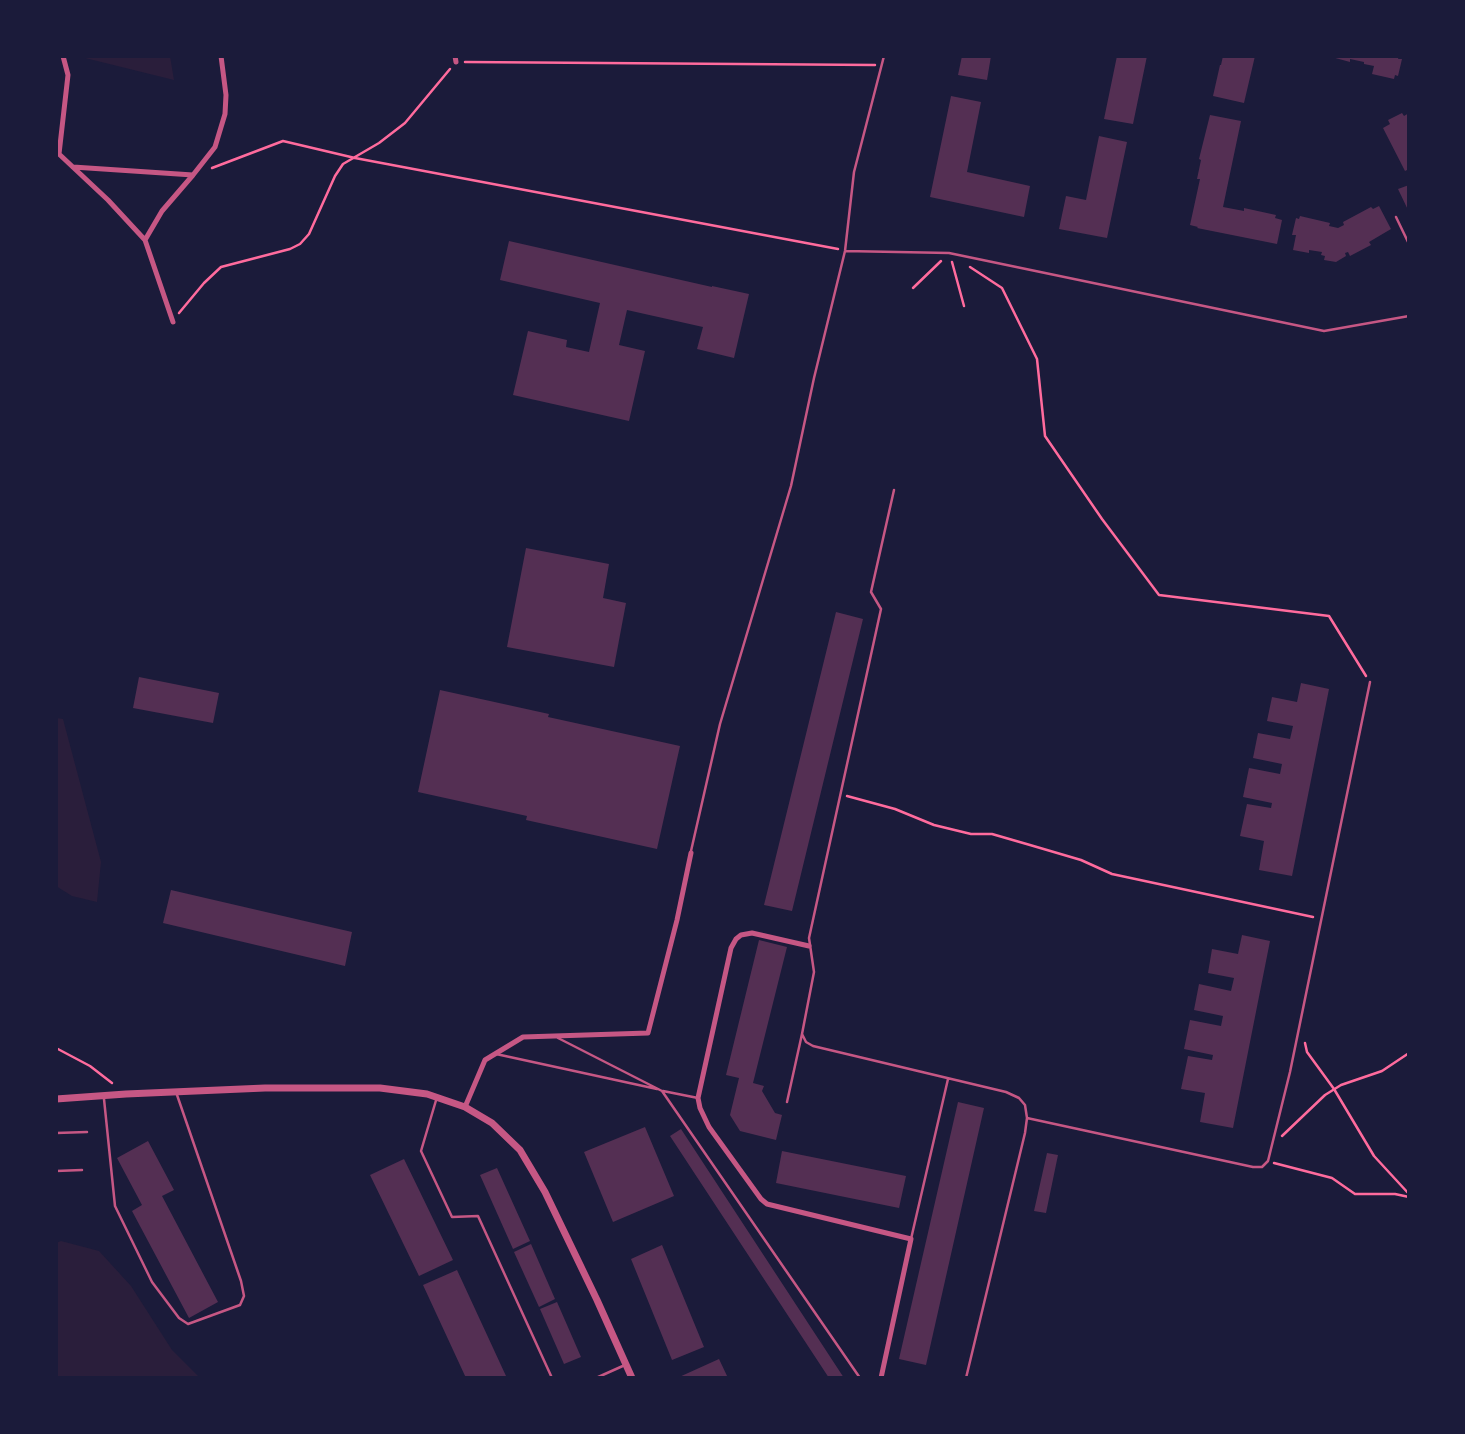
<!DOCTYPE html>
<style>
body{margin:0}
#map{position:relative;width:1465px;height:1434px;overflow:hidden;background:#1b1b3a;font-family:"Noto Sans",sans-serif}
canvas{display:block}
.frame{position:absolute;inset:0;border:58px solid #1b1b3a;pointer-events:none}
</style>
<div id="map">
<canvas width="1465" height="1434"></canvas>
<div class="frame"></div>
</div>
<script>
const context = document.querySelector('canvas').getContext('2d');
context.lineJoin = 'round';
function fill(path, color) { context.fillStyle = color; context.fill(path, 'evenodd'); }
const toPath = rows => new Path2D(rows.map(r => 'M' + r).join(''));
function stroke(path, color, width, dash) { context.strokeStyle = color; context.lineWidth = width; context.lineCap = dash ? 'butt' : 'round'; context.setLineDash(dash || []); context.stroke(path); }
const green = toPath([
 [77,56,170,56,174,80],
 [56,718,63,719,101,862,97,902,72,896,56,886],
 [61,1241,99,1251,131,1286,172,1350,199,1377,250,1376,253,1378,56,1378,56,1243]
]);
const building = toPath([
 [962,56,991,56,987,80,958,75],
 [1117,56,1147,56,1133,124,1104,119],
 [1223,56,1255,56,1244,103,1213,96,1220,65,1221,65],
 [1328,56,1399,56,1398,59,1402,59,1398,76,1395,75,1394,79,1372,74,1374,66,1364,64,1364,62,1350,59,1350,62],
 [951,96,981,102,967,172,1030,186,1024,217,930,197],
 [1402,113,1404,116,1409,113,1409,169,1405,171,1383,128,1390,124,1388,120],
 [1210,115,1241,121,1223,207,1244,211,1244,208,1276,215,1275,218,1282,220,1277,244,1197,228,1198,227,1190,225,1200,179,1197,179,1201,160,1199,159],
 [1099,136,1127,142,1107,238,1059,229,1066,196,1086,200],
 [1409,185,1409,212,1398,189],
 [1379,206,1391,229,1369,242,1371,245,1350,256,1348,252,1345,253,1346,256,1336,262,1324,260,1325,256,1321,255,1322,252,1309,250,1309,253,1293,250,1296,235,1292,235,1296,218,1299,219,1300,216,1330,223,1329,226,1338,228,1344,225,1343,222,1371,207,1373,209],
 [509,241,712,287,712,286,749,294,734,358,697,349,703,327,627,310,619,345,645,351,629,421,513,395,528,331,567,340,566,347,589,352,600,303,500,280],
 [526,548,609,564,603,598,626,603,614,667,507,647],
 [836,612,863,619,792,911,764,905],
 [139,677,219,693,213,723,133,708],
 [1301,683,1329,689,1292,876,1259,870,1264,841,1240,836,1247,804,1271,808,1272,803,1243,797,1249,768,1280,774,1282,764,1253,758,1258,733,1290,739,1293,726,1267,721,1272,697,1297,702],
 [440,690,549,714,548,717,680,746,657,849,526,820,527,816,418,792],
 [171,890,352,932,345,966,163,923],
 [1242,935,1270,941,1233,1128,1200,1122,1205,1093,1181,1089,1188,1056,1212,1060,1213,1055,1184,1049,1190,1020,1221,1026,1223,1016,1194,1010,1199,984,1231,991,1234,978,1208,973,1212,949,1238,954],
 [759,940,787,947,753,1083,764,1086,762,1091,775,1113,782,1115,776,1140,740,1131,730,1115,739,1078,726,1075],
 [958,1102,984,1108,926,1365,899,1359],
 [645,1127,674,1196,613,1222,584,1152],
 [681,1129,844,1378,829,1378,670,1136],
 [148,1141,174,1190,162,1196,218,1302,189,1318,132,1211,142,1205,117,1158],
 [782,1151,906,1176,899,1208,776,1183],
 [1047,1153,1058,1155,1046,1213,1034,1211],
 [404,1159,453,1260,419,1276,370,1175],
 [497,1168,530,1241,513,1249,480,1175],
 [531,1244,555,1299,539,1307,514,1252],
 [662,1245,704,1347,672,1360,631,1259],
 [457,1270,506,1376,502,1378,466,1378,423,1285],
 [557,1302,581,1357,564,1364,540,1309],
 [719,1359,728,1378,677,1378]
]);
const path = toPath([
 [465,62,875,65],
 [212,168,283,141,355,158,838,249],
 [952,262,964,306],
 [970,267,1002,288,1037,359,1045,436,1102,519,1159,595,1329,616,1366,676],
 [913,288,941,261],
 [179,313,204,283,221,267,290,249,300,244,309,234,335,176,343,164,379,143,405,123,450,69],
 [847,796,895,809,934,825,971,834,992,834,1030,845,1081,860,1112,874,1313,917],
 [1305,1043,1307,1052,1334,1089,1374,1156,1409,1194],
 [56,1048,90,1066,112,1083],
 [1282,1136,1325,1095,1341,1085,1382,1071,1409,1053],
 [1274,1163,1332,1178,1355,1194,1395,1194,1409,1197]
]);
const service = toPath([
 [1396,217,1409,244],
 [845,251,949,253,1324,331,1409,316],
 [894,490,871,592,881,609,809,938,814,972,802,1034,806,1042,813,1046,1006,1092,1019,1098,1025,1105,1027,1118,1025,1133,966,1378],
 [691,851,720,724,791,486,814,378,845,251,854,172,884,56],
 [558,1038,662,1091,860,1378],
 [496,1054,657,1089],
 [663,1091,698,1098],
 [437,1097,421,1151,452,1217,478,1216,552,1378],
 [104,1099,115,1206,152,1282,179,1318,188,1324,240,1305,244,1296,241,1281,176,1092],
 [787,1102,802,1034],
 [1027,1118,1253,1167,1262,1167,1268,1161,1290,1072,1370,682],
 [56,1133,87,1132],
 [56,1171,82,1170],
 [911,1239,948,1079],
 [596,1378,625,1365]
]);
const minor = toPath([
 [63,56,68,75,59,154,108,200,145,240,173,322],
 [455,56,456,62],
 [73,167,193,175,215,147,225,114,226,95,221,56],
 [145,240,162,211,193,175],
 [809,946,752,933,741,935,736,939,731,948,698,1098,700,1108,709,1127,761,1199,767,1204,911,1239,881,1378],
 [465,1107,485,1060,523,1037,648,1033,677,920,691,853]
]);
const tertiary = toPath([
 [56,1099,126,1094,265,1088,380,1088,427,1094,465,1107,492,1123,520,1150,545,1192,597,1300,632,1378]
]);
fill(green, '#2a1e3b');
fill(building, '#542f53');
stroke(path, '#ff6b9d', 2.5);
stroke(service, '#c65784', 2.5);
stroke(minor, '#c65784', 5);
stroke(tertiary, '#c65784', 7);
</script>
